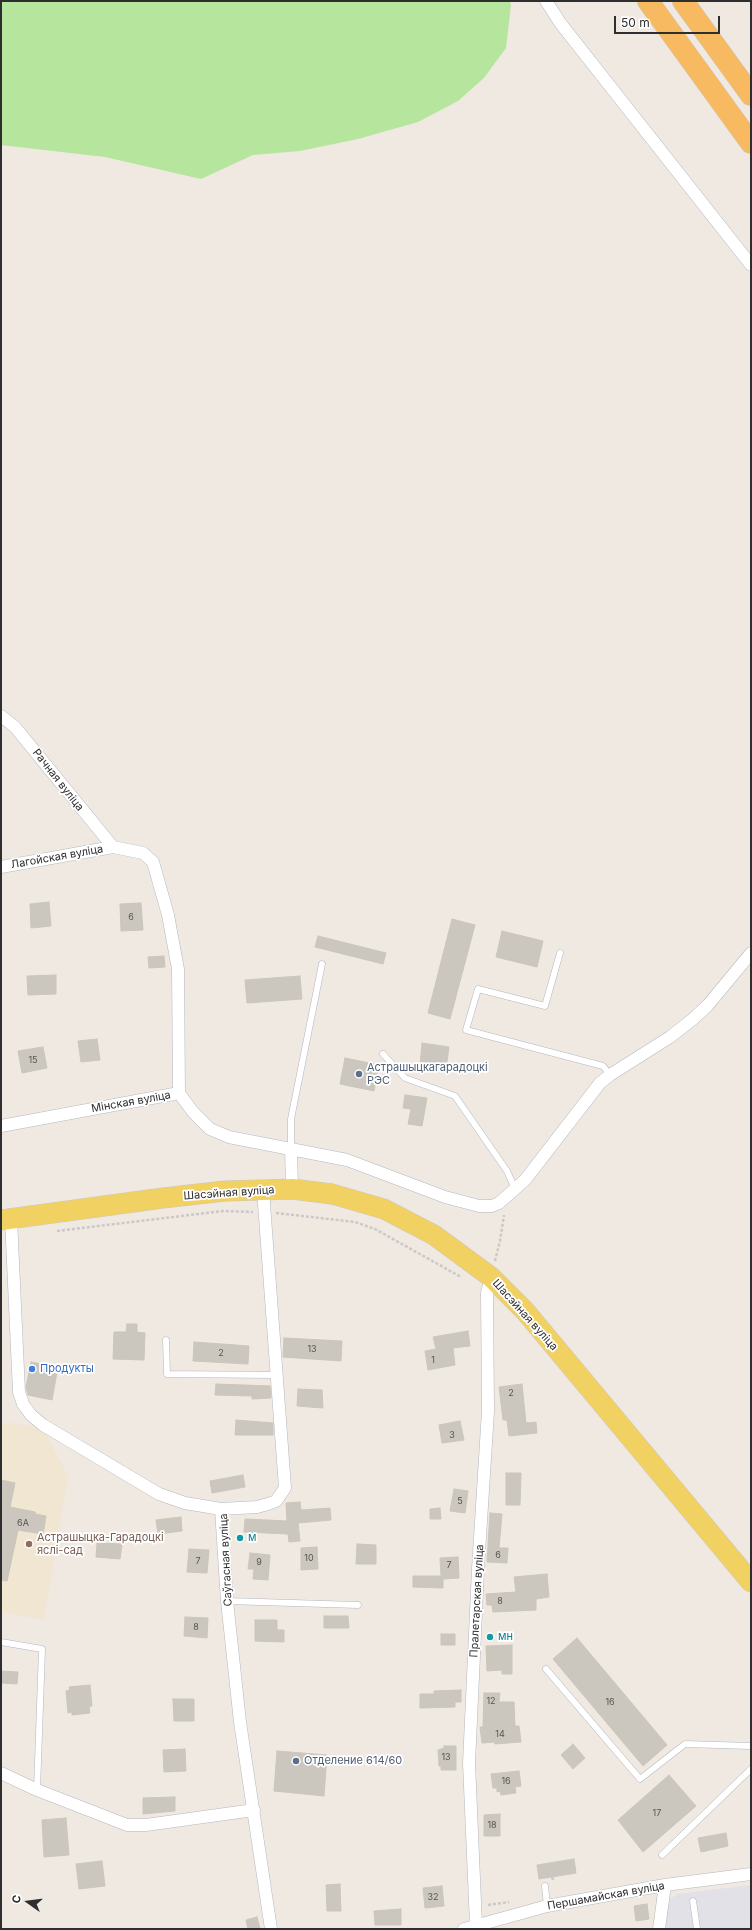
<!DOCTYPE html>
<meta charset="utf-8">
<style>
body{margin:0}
#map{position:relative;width:752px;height:1930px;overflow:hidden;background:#efe9e1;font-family:Inter,sans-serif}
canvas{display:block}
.frame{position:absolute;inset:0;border:2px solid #2e2e2e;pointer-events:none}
.north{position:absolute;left:8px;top:1882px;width:40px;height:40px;-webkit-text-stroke:3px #fff;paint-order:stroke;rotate:284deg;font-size:11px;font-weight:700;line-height:16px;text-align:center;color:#2e2e2e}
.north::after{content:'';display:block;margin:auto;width:14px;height:18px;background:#2e2e2e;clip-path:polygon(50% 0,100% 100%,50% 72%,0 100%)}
.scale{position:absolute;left:614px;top:16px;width:106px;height:18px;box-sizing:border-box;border:2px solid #2e2e2e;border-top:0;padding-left:5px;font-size:12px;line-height:14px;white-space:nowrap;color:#2e2e2e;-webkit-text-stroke:3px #fff;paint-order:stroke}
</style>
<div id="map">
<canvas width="752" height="1930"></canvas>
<div class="frame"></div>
<div class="north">С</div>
<div class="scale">50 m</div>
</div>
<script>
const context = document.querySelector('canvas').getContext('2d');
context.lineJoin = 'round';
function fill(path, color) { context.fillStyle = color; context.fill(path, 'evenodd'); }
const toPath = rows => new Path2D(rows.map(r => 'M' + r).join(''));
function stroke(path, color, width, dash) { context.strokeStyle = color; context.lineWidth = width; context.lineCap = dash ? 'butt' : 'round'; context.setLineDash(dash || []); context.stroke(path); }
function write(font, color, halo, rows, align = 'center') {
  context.font = font + ' Inter,sans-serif'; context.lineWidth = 3.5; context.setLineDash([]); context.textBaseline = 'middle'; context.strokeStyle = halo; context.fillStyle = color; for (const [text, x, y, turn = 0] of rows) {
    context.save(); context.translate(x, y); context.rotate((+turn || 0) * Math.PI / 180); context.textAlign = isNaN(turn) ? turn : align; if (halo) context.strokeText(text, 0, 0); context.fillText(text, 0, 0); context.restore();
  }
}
const industrial = toPath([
 [751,1885,751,1929,664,1929,668,1900,678,1894]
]);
const education = toPath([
 [8,1423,42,1427,68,1476,44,1620,1,1612,1,1424]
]);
const green = toPath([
 [1,1,510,1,511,5,506,48,484,78,458,101,418,122,358,139,300,151,253,155,201,179,105,157,1,145]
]);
const building = toPath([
 [49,902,51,926,31,928,30,904,49,902],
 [141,903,143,930,121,931,120,904,141,903],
 [452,919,475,925,450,1019,428,1013,452,919],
 [502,931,543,941,537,967,496,957,502,931],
 [318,936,386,953,383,964,315,947,318,936],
 [164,956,165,967,149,968,148,957,164,956],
 [56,975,56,994,28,995,27,976,56,975],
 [300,976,302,999,247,1003,245,980,300,976],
 [97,1039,100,1060,81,1062,78,1041,97,1039],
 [422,1043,449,1047,446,1069,420,1066,422,1043],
 [43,1047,47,1068,22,1073,18,1051,43,1047],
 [345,1058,379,1065,374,1091,340,1084,345,1058],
 [405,1095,427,1098,422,1126,408,1124,411,1109,403,1108,405,1095],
 [127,1324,137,1324,137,1332,145,1333,144,1360,113,1359,114,1332,126,1332,127,1324],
 [468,1331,470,1346,453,1348,455,1365,428,1370,425,1351,436,1349,433,1337,468,1331],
 [284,1338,342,1341,341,1361,283,1357,284,1338],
 [194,1342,249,1346,248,1364,193,1361,194,1342],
 [31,1362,58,1367,52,1400,28,1395,26,1387,31,1362],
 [216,1384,270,1386,271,1398,252,1399,252,1396,215,1395,216,1384],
 [522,1384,526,1423,536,1422,537,1433,509,1436,507,1420,503,1420,499,1387,522,1384],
 [298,1389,322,1390,323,1408,297,1406,298,1389],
 [236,1420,273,1423,273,1435,235,1435,236,1420],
 [460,1421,464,1440,442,1443,439,1425,460,1421],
 [506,1473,521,1473,520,1505,506,1505,506,1473],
 [243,1475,245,1487,212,1493,210,1481,243,1475],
 [1,1480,15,1483,10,1507,35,1512,35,1514,46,1516,43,1534,18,1530,7,1581,1,1580,1,1480],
 [454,1489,468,1491,465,1513,450,1511,454,1489],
 [300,1502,301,1510,330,1508,331,1520,298,1523,300,1541,289,1542,288,1534,244,1532,245,1519,287,1521,286,1503,300,1502],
 [440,1508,441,1519,430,1519,430,1509,440,1508],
 [490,1513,502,1514,499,1548,508,1548,507,1563,487,1562,490,1513],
 [181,1517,182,1531,158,1534,156,1520,181,1517],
 [97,1543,122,1544,120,1559,96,1557,97,1543],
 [357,1544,376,1545,376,1564,356,1564,357,1544],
 [317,1547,318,1569,301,1570,301,1548,317,1547],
 [189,1549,209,1550,207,1573,187,1572,189,1549],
 [250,1553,270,1555,268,1580,253,1579,254,1569,248,1569,250,1553],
 [458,1557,459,1578,443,1579,443,1588,413,1587,413,1576,441,1576,440,1558,458,1557],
 [547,1574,549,1597,536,1599,536,1610,493,1612,492,1605,487,1605,486,1594,516,1592,514,1577,547,1574],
 [324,1616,348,1616,349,1628,324,1628,324,1616],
 [185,1617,208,1618,207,1638,184,1636,185,1617],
 [255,1620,277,1620,277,1630,284,1630,284,1642,255,1641,255,1620],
 [441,1634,455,1634,455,1645,441,1645,441,1634],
 [577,1638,667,1745,643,1766,553,1659,577,1638],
 [512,1645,512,1674,502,1674,502,1670,487,1671,486,1646,512,1645],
 [1,1671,18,1672,17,1684,1,1683,1,1671],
 [90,1685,92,1706,89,1707,90,1713,72,1715,72,1712,68,1713,66,1691,70,1690,69,1687,90,1685],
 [461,1690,461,1702,455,1702,455,1707,420,1708,420,1694,434,1694,434,1691,461,1690],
 [484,1693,500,1693,499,1702,514,1702,515,1726,519,1726,521,1742,495,1744,494,1742,482,1743,480,1727,483,1727,484,1693],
 [173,1699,194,1699,194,1721,174,1721,173,1699],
 [573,1744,585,1758,573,1769,561,1755,573,1744],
 [444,1746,456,1746,456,1770,441,1770,441,1766,439,1766,438,1750,444,1748,444,1746],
 [185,1749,186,1771,164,1772,163,1750,185,1749],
 [277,1751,327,1755,324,1796,274,1791,277,1751],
 [519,1771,521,1786,515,1787,516,1793,501,1795,500,1791,497,1792,497,1788,493,1788,491,1774,519,1771],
 [669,1775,696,1806,643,1852,618,1820,669,1775],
 [175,1797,175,1811,143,1814,143,1798,175,1797],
 [500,1814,500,1836,484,1836,484,1815,500,1814],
 [66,1818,69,1855,44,1857,42,1820,66,1818],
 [726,1833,728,1846,701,1852,698,1838,726,1833],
 [574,1859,576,1873,539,1879,537,1865,574,1859],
 [102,1861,105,1886,79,1889,76,1864,102,1861],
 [340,1884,341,1911,327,1911,326,1885,340,1884],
 [442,1886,444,1906,425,1908,423,1888,442,1886],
 [647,1904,649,1919,636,1921,634,1906,647,1904],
 [401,1909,401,1925,375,1925,374,1911,401,1909],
 [257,1917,260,1929,248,1929,246,1920,257,1917]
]);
const path = toPath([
 [276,1213,355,1222,375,1229,461,1277],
 [57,1231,223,1211,253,1212],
 [495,1261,500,1241,504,1215],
 [553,1880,551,1873,554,1871],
 [488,1905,509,1902]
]);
const service = toPath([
 [560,953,545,1006,478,989,466,1030,603,1066,610,1075],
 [383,1054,405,1078,455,1096,507,1171,515,1189],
 [291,1148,291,1119,322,964],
 [166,1340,167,1374,276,1375],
 [227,1601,358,1605],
 [1,1642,42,1649,37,1790],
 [546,1669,640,1779,685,1744,751,1746],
 [662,1855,751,1769],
 [545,1886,547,1906],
 [693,1901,697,1929]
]);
const minor = toPath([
 [546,1,561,24,751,265],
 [1,716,15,727,113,847],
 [1,867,113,847,143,853,153,862,168,915,178,969,179,1093],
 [179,1093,193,1112,210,1129,229,1137,347,1160,445,1197,479,1206,492,1206,499,1203,525,1180,600,1083,610,1075,670,1037,693,1019,708,1005,751,953],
 [1,1126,179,1093],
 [291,1148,292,1189],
 [263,1190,285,1488,276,1501,268,1504,257,1507,221,1509,227,1601,240,1722,271,1929],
 [11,1219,19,1392,23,1404,31,1415,43,1425,159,1494,185,1503,221,1509],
 [1,1773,37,1790,127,1825,146,1825,254,1810],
 [476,1925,469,1763,478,1569,488,1411,487,1293,491,1277],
 [464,1929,547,1906,665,1885,751,1874],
 [659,1929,665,1885]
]);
const primary = toPath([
 [1,1220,163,1198,225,1191,263,1190,292,1189,332,1194,384,1209,434,1235,491,1277,525,1311,751,1582]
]);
const trunk = toPath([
 [648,1,751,143],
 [683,1,751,95]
]);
const markers = [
 [359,1074,4,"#5c6f8a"],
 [32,1369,4,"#3f7fe0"],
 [240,1538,4,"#0f9aa8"],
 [29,1544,4,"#8d6e63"],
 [490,1637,4,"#0f9aa8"],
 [296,1761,4,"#5c6f8a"]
];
const numberNames = [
 ["6",131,917],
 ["15",33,1060],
 ["13",312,1349],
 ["2",221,1353],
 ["1",433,1360],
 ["2",511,1393],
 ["3",452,1435],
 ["5",460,1501],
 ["6А",23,1523],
 ["6",498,1555],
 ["10",309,1558],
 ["7",198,1561],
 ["9",259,1562],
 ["7",449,1565],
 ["8",500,1601],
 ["8",196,1627],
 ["12",491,1701],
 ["16",610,1702],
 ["14",500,1734],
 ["13",446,1757],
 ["16",506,1781],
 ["17",657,1813],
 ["18",492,1825],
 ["32",433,1897]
];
const streetNames = [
 ["Рачная вуліца",58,780,52],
 ["Лагойская вуліца",57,857,-10],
 ["Мінская вуліца",131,1102,-10],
 ["Шасэйная вуліца",229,1193,-4],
 ["Шасэйная вуліца",525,1315,48],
 ["Саўгасная вуліца",226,1560,-93],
 ["Пралетарская вуліца",477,1601,-87],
 ["Першамайская вуліца",606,1896,-10]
];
const serviceNames = [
 ["Астрашыцкагарадоцкі",367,1068],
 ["РЭС",367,1081],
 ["Отделение 614/60",304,1761]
];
const shopNames = [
 ["Продукты",40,1369]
];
const educationNames = [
 ["Астрашыцка-Гарадоцкі",37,1538],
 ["яслі-сад",37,1551]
];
const cultureNames = [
 ["м",248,1538],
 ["мн",498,1637]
];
fill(industrial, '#e3e1e8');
fill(education, '#f0e6d1');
fill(green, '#b6e59e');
fill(building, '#cbc7bf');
stroke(building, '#cbc5ba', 1);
stroke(service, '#b4b7c1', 7);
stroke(minor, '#b4b7c1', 13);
stroke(primary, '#c9c9c9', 21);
stroke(trunk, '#c9c9c9', 22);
stroke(path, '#c9c9c9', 2.5, [3, 2]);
stroke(service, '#fff', 6);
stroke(minor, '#fff', 12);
stroke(primary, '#f2d163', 20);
stroke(trunk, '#f8ba60', 21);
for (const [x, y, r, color] of markers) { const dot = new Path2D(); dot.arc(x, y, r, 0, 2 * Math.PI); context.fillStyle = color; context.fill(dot); stroke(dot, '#fff', 1.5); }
write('9px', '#555452', null, numberNames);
write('11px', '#2e2e2e', '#fff', streetNames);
write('11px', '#4e5e75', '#fff', serviceNames, 'left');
write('11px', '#366cbe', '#fff', shopNames, 'left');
write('11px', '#785e54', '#fff', educationNames, 'left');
write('11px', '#0d838f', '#fff', cultureNames, 'left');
</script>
